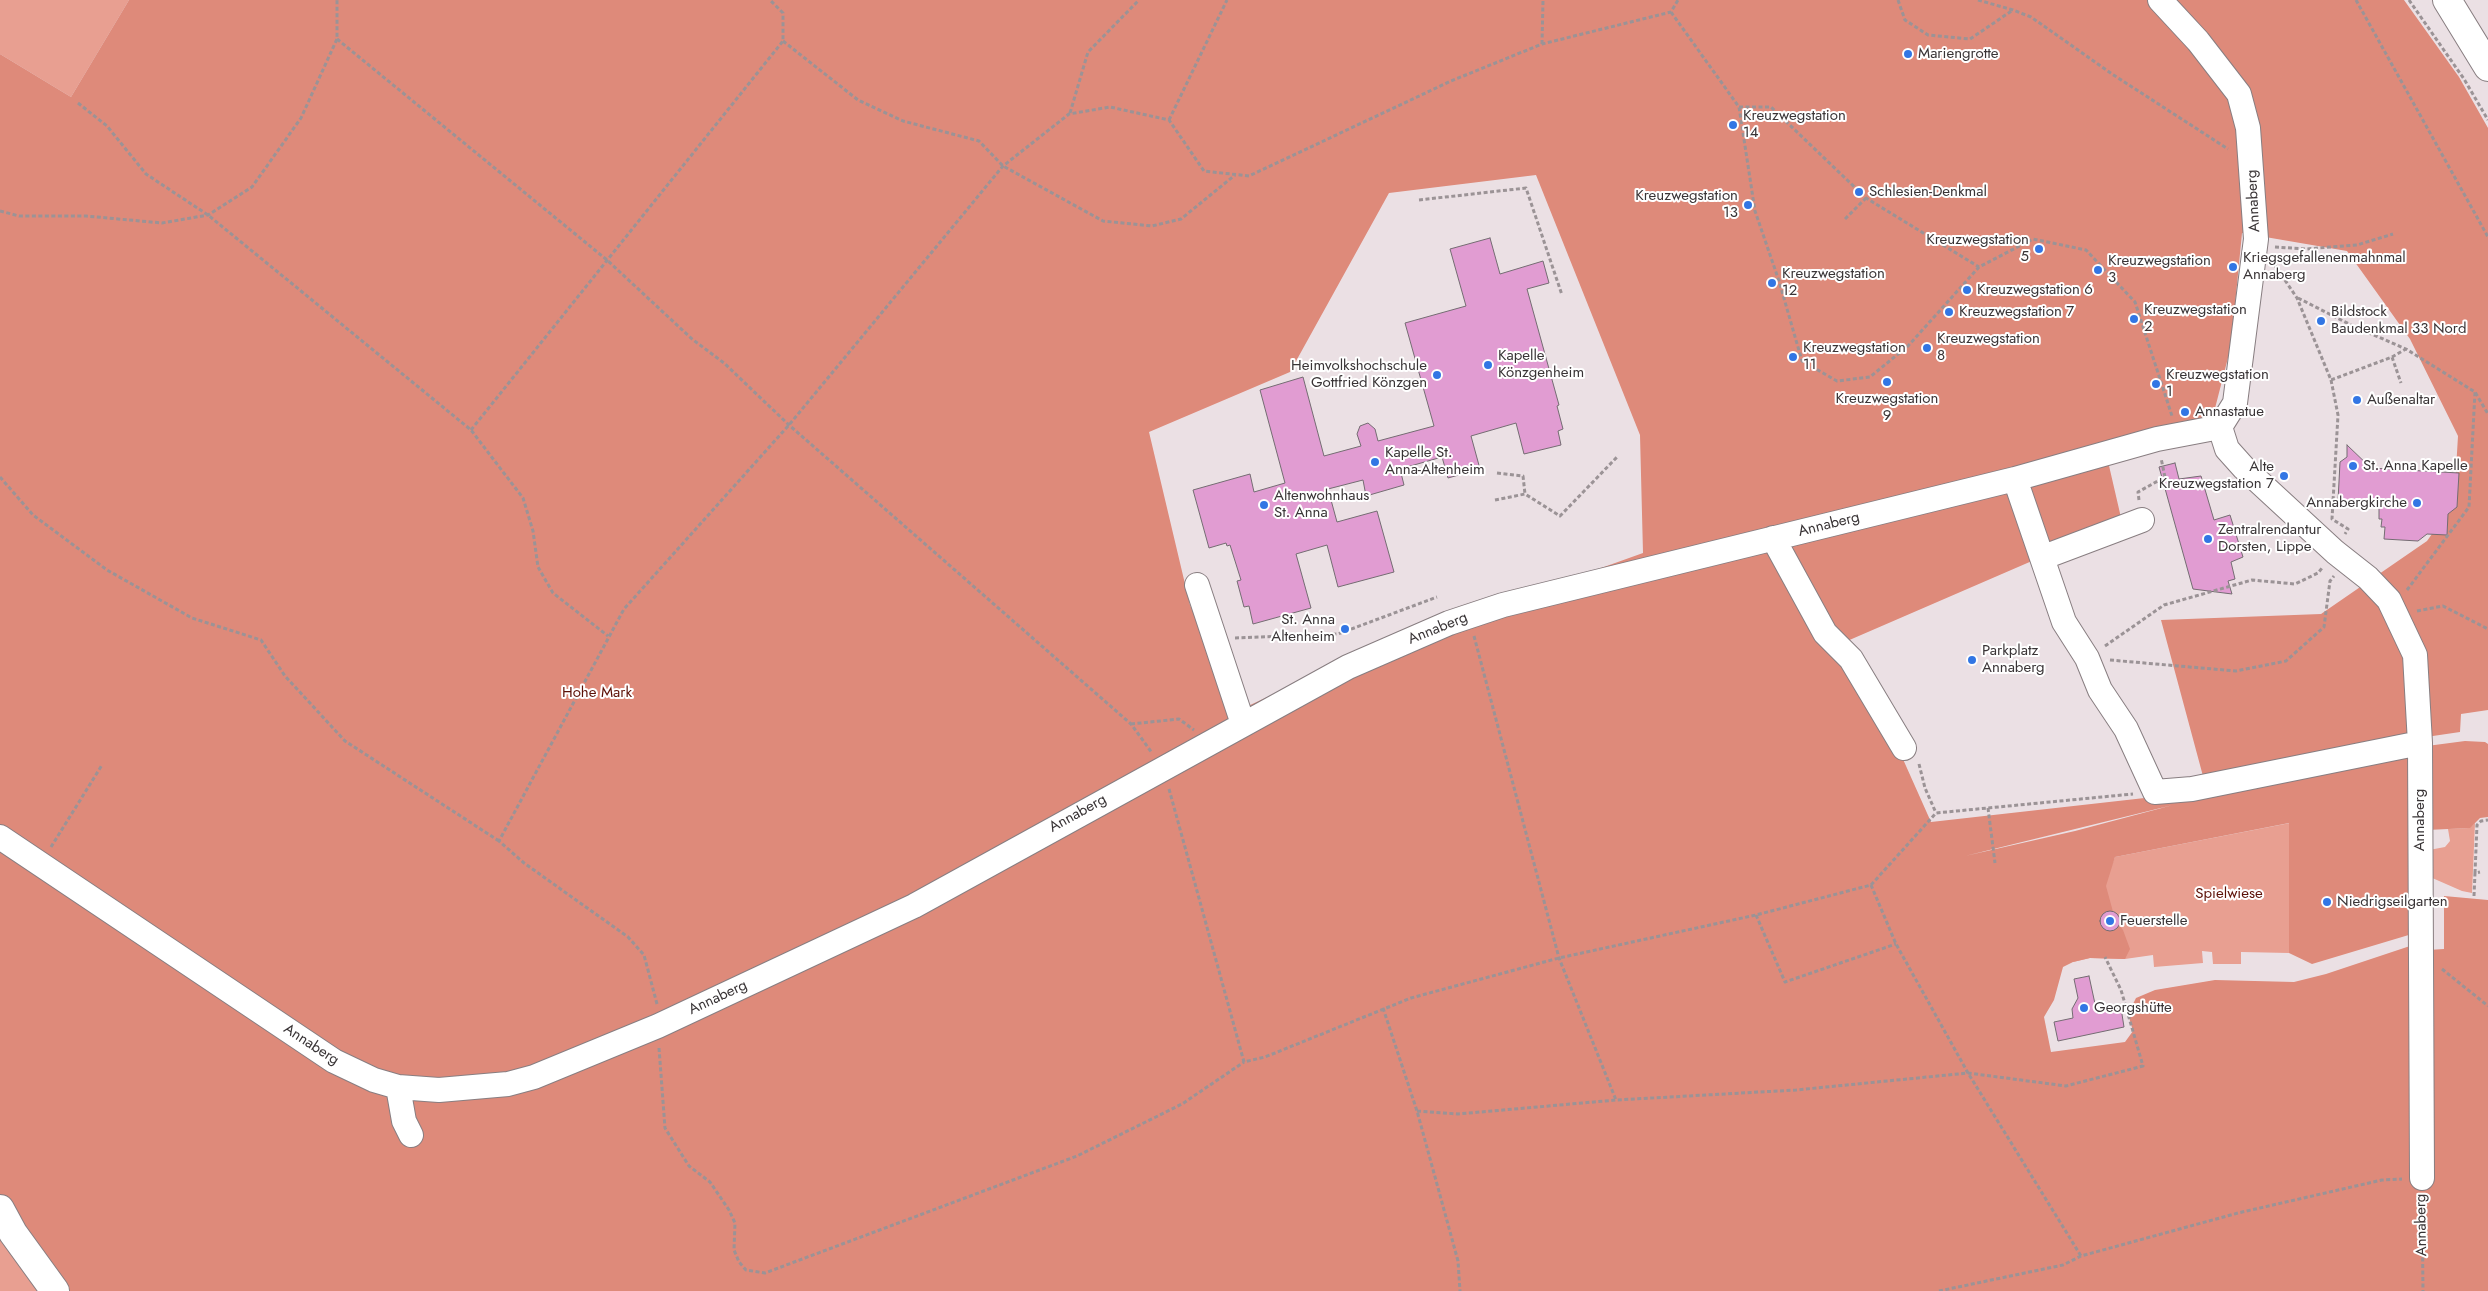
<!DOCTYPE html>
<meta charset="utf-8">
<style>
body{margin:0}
canvas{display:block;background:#ebe0e4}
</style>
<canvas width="2488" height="1291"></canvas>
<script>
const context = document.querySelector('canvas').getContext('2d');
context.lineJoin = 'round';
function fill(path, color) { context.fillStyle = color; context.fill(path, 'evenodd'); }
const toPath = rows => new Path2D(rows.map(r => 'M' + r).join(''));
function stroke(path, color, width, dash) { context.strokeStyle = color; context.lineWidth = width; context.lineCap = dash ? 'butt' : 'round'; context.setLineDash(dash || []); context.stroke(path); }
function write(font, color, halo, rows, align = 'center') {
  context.font = font + ' Jost,sans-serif'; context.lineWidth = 4; context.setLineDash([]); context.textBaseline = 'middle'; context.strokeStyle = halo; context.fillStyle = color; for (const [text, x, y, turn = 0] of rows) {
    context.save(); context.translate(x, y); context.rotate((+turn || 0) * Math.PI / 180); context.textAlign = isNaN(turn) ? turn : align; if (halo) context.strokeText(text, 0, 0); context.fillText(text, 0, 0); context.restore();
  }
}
const green = toPath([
 [0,0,129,0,71,97,0,54],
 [2290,823,2289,953,2241,952,2241,964,2213,964,2212,952,2202,951,2203,963,2154,967,2153,955,2125,959,2090,958,2073,962,2115,857],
 [2475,823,2472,893,2462,891,2430,877,2429,850,2445,847,2450,841,2448,829,2469,828],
 [0,1231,43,1291,0,1291]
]);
const forest = toPath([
 [129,0,2404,0,2459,77,2488,128,2488,710,2461,714,2460,732,2426,737,2427,746,2465,741,2485,742,2488,744,2488,817,2480,818,2470,828,2427,830,2428,950,2444,949,2444,896,2488,900,2488,1291,43,1291,0,1231,0,54,71,97],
 [1536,175,1640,435,1643,553,1358,655,1235,712,1190,605,1149,432,1290,372,1389,193],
 [2242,233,2347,251,2410,339,2458,436,2454,503,2427,541,2321,614,2161,620,2207,791,1931,822,1898,748,1831,648,2122,522,2104,444,2212,420,2231,346],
 [2173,805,2075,831,1965,856],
 [2289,823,2289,953,2312,964,2412,934,2413,945,2326,974,2294,982,2215,980,2155,990,2136,998,2128,1014,2133,1031,2125,1042,2051,1052,2044,1017,2054,1000,2063,967,2073,962,2090,958,2125,959,2130,949,2123,930,2115,919,2106,886,2115,857]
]);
const building = toPath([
 [1490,238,1500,274,1543,261,1549,283,1527,289,1559,405,1557,406,1563,429,1558,431,1561,445,1524,454,1516,423,1471,436,1480,469,1448,478,1442,457,1400,469,1404,485,1366,496,1363,480,1328,489,1337,522,1377,511,1394,572,1338,587,1327,545,1296,554,1311,608,1253,624,1249,606,1244,607,1237,581,1241,580,1230,545,1227,546,1226,543,1209,548,1193,490,1250,474,1254,492,1285,483,1260,390,1303,377,1324,456,1361,446,1357,434,1360,426,1368,423,1375,429,1378,441,1434,426,1405,323,1466,306,1450,249,1490,238],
 [2347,445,2371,468,2459,473,2457,507,2448,514,2447,535,2427,534,2418,541,2384,539,2385,527,2381,527,2382,519,2379,519,2379,507,2376,507,2376,503,2338,501,2340,462,2347,457,2347,445],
 [2175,463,2179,479,2201,476,2214,520,2230,515,2243,557,2231,562,2235,579,2228,581,2232,594,2193,589,2159,467,2175,463],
 '2100 921a10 10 0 1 1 20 0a10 10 0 1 1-20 0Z',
 [2089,976,2097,1013,2121,1008,2124,1027,2058,1041,2054,1022,2073,1018,2072,1009,2078,998,2074,979,2089,976]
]);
const path = toPath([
 [1898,0,1905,20,1928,35,1970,39,2013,10],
 [1978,0,2013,10,2031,17,2112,74,2228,149],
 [2356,0,2488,237],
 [2409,0,2464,79,2488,120],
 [1671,12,1739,107,1755,211,1779,281,1802,361,1837,381,1870,377,1908,346,1979,267,2033,239,2086,250,2135,302,2172,416],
 [337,39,607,260,692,339,724,363,789,425,1131,724,1152,753],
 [783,41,858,100,903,121,979,141,1003,166,1103,221,1152,226,1181,219,1235,175],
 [1542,44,1543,0],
 [78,103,107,126,146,174,208,215,471,430,523,498,533,531,538,567,553,593,608,636],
 [1739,107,1771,107,1866,198,1979,267],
 [1070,113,1088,52,1139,0],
 [1169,120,1227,0],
 [1419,200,1526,188,1562,295],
 [0,211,19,216,86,216,162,223,208,215,252,187,301,118,337,39,337,0],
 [1845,219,1866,198],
 [2275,247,2306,249,2357,245,2393,234],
 [2274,264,2297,298,2331,380,2392,357,2406,349],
 [2298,298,2351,325,2406,349,2475,392,2488,414],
 [2392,357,2401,383],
 [2331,380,2338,415,2332,519,2348,529,2345,534],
 [471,430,783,41,783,13,770,0],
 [1497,473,1523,476,1525,494],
 [0,477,33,515,107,570,192,618,261,640,285,676,345,741,499,841],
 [1495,500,1525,494,1560,516,1618,456],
 [2139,500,2138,492,2165,477,2161,458],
 [2407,590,2469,507,2475,392],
 [2417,611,2443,606,2488,629],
 [1474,636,1559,958,1616,1100],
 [1235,638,1338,634,1437,597],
 [2105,646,2164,605,2252,580,2295,584,2318,573,2322,568],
 [2110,660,2236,671,2286,661,2324,627,2330,581,2334,576],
 [1131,724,1179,719,1194,730],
 [1919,764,1925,788,1936,813],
 [1169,789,1244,1062,1265,1057,1411,998,1559,958,1756,915,1871,885,1936,813,2133,794],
 [1988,808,1995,863],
 [51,847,102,765],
 [2475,873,2477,825,2481,821,2488,820],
 [1871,885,1896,944,1968,1073,2081,1256],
 [2474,896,2475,873,2480,872],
 [1756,915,1785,982,1896,944],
 [2442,969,2488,1006],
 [657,1004,644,955,628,937,524,863,499,841,624,609,789,425,1003,166,1069,114,1110,107,1169,120,1204,171,1249,176,1451,81,1542,44,1671,12,1678,0],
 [1383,1008,1417,1111,1458,1261,1460,1291],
 [659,1048,665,1128,689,1166,710,1182,729,1210,735,1223,734,1250,739,1262,746,1270,765,1273,1077,1156,1182,1104,1244,1062],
 [1417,1111,1458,1114,1616,1100,1796,1090,1968,1073,2066,1086,2143,1066,2121,990,2105,957],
 [2422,1199,2423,1291],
 [1939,1291,2063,1265,2081,1256,2238,1213,2382,1180,2402,1179]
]);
const minor = toPath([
 [2220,427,2227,449,2244,468,2335,552,2368,578,2389,600,2415,655,2420,743,2422,1178],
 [2015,479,2064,622,2087,658,2100,690,2126,729,2155,792,2192,789,2420,743],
 [1773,538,1825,633,1851,659,1904,748],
 [2044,557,2142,520],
 [1197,585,1243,724],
 [0,837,334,1061,374,1080,398,1087,439,1090,508,1084,534,1077,658,1026,914,906,1348,667,1449,623,1503,605,2015,479,2157,439,2220,427,2235,403,2256,239,2248,128,2239,94,2198,41,2160,0],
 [398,1087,404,1121,411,1135]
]);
const major = toPath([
 [2447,0,2488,67]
]);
const highway = toPath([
 [0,1209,13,1233,55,1291]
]);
const markers = [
 [1908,54,5,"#3276e4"],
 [1733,125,5,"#3276e4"],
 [1859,192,5,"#3276e4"],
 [1748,205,5,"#3276e4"],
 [2039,249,5,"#3276e4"],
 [2233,267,5,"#3276e4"],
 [2098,270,5,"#3276e4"],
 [1772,283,5,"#3276e4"],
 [1967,290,5,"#3276e4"],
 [1949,312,5,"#3276e4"],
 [2134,319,5,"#3276e4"],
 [2321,321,5,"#3276e4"],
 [1927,348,5,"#3276e4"],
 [1793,357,5,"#3276e4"],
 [1488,365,5,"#3276e4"],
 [1437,375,5,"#3276e4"],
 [1887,382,5,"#3276e4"],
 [2156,384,5,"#3276e4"],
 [2357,400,5,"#3276e4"],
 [2185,412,5,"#3276e4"],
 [1375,462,5,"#3276e4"],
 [2353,466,5,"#3276e4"],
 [2284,476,5,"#3276e4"],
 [2417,503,5,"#3276e4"],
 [1264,505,5,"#3276e4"],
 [2208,539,5,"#3276e4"],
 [1345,629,5,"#3276e4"],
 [1972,660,5,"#3276e4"],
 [2327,902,5,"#3276e4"],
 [2110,921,5,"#3276e4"],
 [2084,1008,5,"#3276e4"]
];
const poiNames = [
 ["Mariengrotte",1918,54],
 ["Kreuzwegstation",1743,116],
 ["14",1743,133],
 ["Schlesien-Denkmal",1869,192],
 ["Kreuzwegstation",1738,196,"right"],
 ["13",1738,213,"right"],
 ["Kreuzwegstation",2029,240,"right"],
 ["5",2029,257,"right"],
 ["Kriegsgefallenenmahnmal",2243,258],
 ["Annaberg",2243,275],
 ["Kreuzwegstation",2108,261],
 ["3",2108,278],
 ["Kreuzwegstation",1782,274],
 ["12",1782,291],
 ["Kreuzwegstation 6",1977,290],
 ["Kreuzwegstation",2144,310],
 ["2",2144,327],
 ["Kreuzwegstation 7",1959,312],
 ["Bildstock",2331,312],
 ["Baudenkmal 33 Nord",2331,329],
 ["Kreuzwegstation",1937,339],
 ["8",1937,356],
 ["Kreuzwegstation",1803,348],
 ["11",1803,365],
 ["Kapelle",1498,356],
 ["Könzgenheim",1498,373],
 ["Heimvolkshochschule",1427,366,"right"],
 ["Gottfried Könzgen",1427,383,"right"],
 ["Kreuzwegstation",2166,375],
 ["1",2166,392],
 ["Kreuzwegstation",1887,399,"center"],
 ["9",1887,416,"center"],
 ["Außenaltar",2367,400],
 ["Annastatue",2195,412],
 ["Kapelle St.",1385,453],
 ["Anna-Altenheim",1385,470],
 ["St. Anna Kapelle",2363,466],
 ["Alte",2274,467,"right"],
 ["Kreuzwegstation 7",2274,484,"right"],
 ["Altenwohnhaus",1274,496],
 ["St. Anna",1274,513],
 ["Annabergkirche",2407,503,"right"],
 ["Zentralrendantur",2218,530],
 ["Dorsten, Lippe",2218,547],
 ["St. Anna",1335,620,"right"],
 ["Altenheim",1335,637,"right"],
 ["Parkplatz",1982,651],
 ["Annaberg",1982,668],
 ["Niedrigseilgarten",2337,902],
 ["Feuerstelle",2120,921],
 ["Georgshütte",2094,1008]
];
const streetNames = [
 ["Annaberg",2254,201,-93],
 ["Annaberg",1829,525,-14],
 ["Annaberg",1438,629,-22],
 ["Annaberg",1078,814,-29],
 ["Annaberg",2420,820,-90],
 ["Annaberg",718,998,-25],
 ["Annaberg",311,1045,33],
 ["Annaberg",2422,1225,-91]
];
const parkNames = [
 ["Hohe Mark",597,693],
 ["Spielwiese",2229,894]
];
fill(green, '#e89f91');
fill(forest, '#de8a7a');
fill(building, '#e19cd2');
stroke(building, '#746c72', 1);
stroke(minor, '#887e81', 26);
stroke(major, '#887e81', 30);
stroke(highway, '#887e81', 30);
stroke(path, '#9b9396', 3, [4, 2.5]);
stroke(minor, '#fff', 24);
stroke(major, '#fff', 28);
stroke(highway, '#fff', 28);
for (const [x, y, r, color] of markers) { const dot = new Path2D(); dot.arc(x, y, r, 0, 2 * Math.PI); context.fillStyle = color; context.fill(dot); stroke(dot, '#fff', 2); }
write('15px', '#393436', '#fff', poiNames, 'left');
write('15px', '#393436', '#fff', streetNames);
write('15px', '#5d1107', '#fff', parkNames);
</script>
